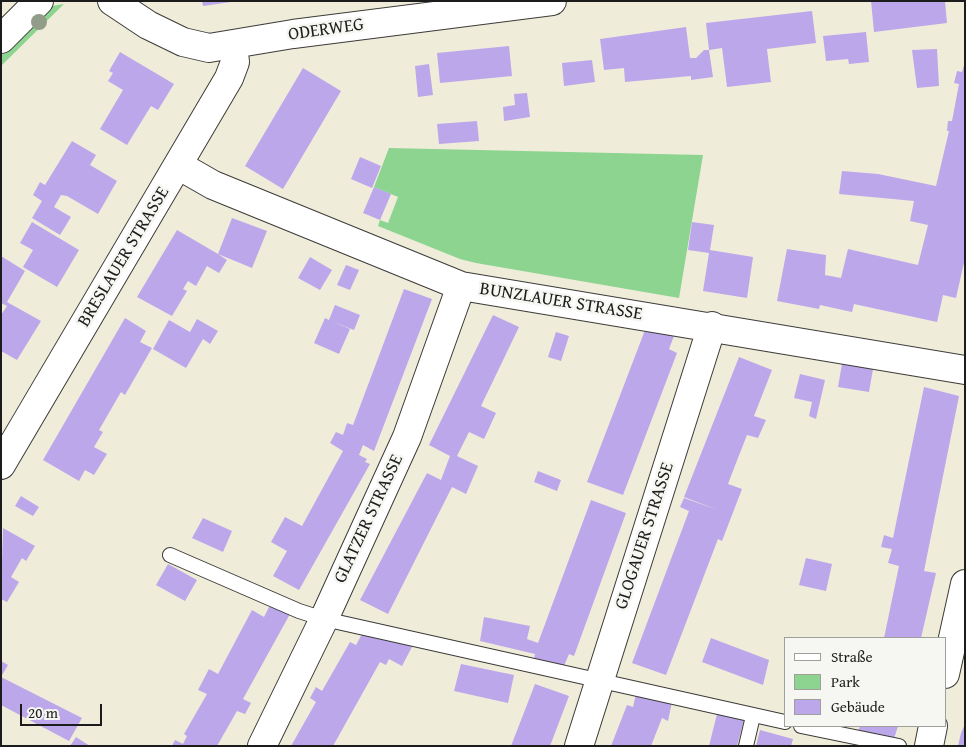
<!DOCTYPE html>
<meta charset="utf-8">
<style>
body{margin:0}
#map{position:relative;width:966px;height:747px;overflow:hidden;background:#f0ecda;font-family:"Gentium Book Plus",serif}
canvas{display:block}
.frame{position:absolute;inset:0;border:2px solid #1c1c1c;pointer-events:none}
.legend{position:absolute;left:784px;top:637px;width:162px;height:90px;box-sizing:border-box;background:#f6f6f2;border:1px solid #9f9f9c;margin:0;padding:6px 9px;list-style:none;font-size:15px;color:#1c1c1c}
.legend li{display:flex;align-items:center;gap:10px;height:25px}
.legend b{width:25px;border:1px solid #9f9f9c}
.scale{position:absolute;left:20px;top:704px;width:82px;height:22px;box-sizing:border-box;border:2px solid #1c1c1c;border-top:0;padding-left:6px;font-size:15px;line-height:18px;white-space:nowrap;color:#1c1c1c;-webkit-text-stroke:4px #f6f6f2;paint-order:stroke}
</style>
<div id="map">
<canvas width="966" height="747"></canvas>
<div class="frame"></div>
<ul class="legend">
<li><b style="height:6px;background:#fff"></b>Straße</li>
<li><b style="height:14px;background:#8cd48f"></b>Park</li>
<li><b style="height:14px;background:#bca7eb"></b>Gebäude</li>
</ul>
<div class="scale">20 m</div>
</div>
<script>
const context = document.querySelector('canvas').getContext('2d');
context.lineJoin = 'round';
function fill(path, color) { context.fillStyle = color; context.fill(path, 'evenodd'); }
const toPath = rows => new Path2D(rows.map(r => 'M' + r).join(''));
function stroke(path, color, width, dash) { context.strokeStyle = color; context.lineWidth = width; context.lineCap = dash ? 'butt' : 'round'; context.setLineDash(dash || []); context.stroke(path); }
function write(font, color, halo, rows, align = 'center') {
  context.font = font + ' "Gentium Book Plus",serif'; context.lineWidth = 5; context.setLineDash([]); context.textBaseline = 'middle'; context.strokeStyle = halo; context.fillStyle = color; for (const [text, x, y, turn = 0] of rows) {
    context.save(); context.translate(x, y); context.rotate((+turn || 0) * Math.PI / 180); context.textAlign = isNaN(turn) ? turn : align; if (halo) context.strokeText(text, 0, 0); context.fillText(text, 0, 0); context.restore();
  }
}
const green = toPath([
 [64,4,1,66,1,52,39,14,52,6],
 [389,148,703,155,679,298,476,263,460,259,378,226,380,220,388,223,398,197,374,187]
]);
const building = toPath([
 [202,1,231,1,231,2,203,6],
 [871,1,945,1,947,23,874,32],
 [812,11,816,43,767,49,771,82,727,87,722,48,709,50,706,23],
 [686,27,690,58,696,58,704,50,709,50,713,77,691,80,691,76,625,82,624,68,604,70,600,39],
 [866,32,869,62,849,64,848,59,826,61,823,36],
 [509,46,512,76,440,83,437,53],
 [937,49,939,86,917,88,912,50],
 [120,52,174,84,158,110,151,106,127,145,100,129,123,90,108,81,113,73,109,71],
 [592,60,595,82,564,86,562,63],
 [965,62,965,258,956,298,943,295,937,322,854,304,852,312,820,305,819,309,777,301,787,249,826,255,825,275,841,278,848,249,918,265,928,225,910,221,914,201,839,194,842,171,878,174,936,186,949,131,947,131,948,121,952,121,959,84,954,83,957,71,962,72],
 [429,64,433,95,418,97,415,66],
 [303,68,341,91,283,189,245,166],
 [527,93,530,117,504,121,503,107,515,105,514,94],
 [477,121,479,141,439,144,437,124],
 [72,141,96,155,90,165,117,181,98,214,67,196,61,195,54,207,71,217,60,235,32,218,42,201,33,195,40,182,45,185],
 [360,157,381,166,372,188,351,179],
 [374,187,391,194,380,220,363,213],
 [232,218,267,231,252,268,218,254,227,260,219,273,207,266,196,286,188,281,183,289,187,291,172,316,137,297,177,230,218,254],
 [32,222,79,250,57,287,23,267,33,250,20,243],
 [692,222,714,225,710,250,753,257,747,298,703,291,709,253,688,250],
 [1,256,25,271,7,302,41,321,17,360,1,351,1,315,7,306,1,303],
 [310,257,332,270,320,290,298,278],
 [346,265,359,270,350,290,337,285],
 [404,289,432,299,374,451,363,445,359,455,367,459,365,462,370,464,299,590,273,576,287,551,271,542,285,517,302,526,343,451,330,443,336,432,343,435,347,423,353,425],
 [335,305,360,315,354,330,331,321,350,329,339,354,314,343,325,318,329,320],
 [493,315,519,327,481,406,496,413,484,439,469,432,457,456,478,466,466,494,452,487,388,614,360,600,427,473,441,480,450,456,429,445],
 [125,318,146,331,140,342,152,348,125,395,121,392,99,430,103,432,94,447,107,454,94,475,85,470,79,481,43,460],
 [197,319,218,331,210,344,203,339,186,368,153,349,169,320,190,332],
 [645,330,674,336,669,349,677,353,623,495,587,482],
 [556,332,569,336,561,361,548,357],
 [739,357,772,370,754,416,766,420,758,438,747,435,736,463,728,484,742,489,722,541,718,539,666,675,632,663,689,511,680,507,684,498,718,510,684,497],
 [842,364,873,369,869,392,838,387],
 [800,374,825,380,816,419,809,416,812,402,794,398],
 [924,387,959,396,924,571,936,573,921,638,884,638,899,566,888,563,892,549,881,547,884,535,893,538],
 [538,471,561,480,557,491,534,482],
 [21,496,39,507,33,516,15,506],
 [591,500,626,513,574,656,569,654,564,666,534,659,535,654,480,641,484,617,530,626,527,639,538,643],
 [203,518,232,531,223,552,192,538],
 [3,528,35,546,26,561,22,558,11,577,19,582,7,602,1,599],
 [806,558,832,564,826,591,799,585],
 [168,564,197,580,185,601,156,585],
 [270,605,290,614,243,699,251,703,245,714,237,711,217,746,172,746,175,740,183,744,187,736,184,734,207,694,198,690,209,669,218,674,252,610,264,617],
 [362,634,413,645,402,666,389,659,386,665,380,662,333,746,291,746,316,702,310,698,316,687,322,691,350,642,356,645],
 [711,638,769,660,763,685,702,662],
 [1,661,8,665,1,677,82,718,69,741,1,705],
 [461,664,514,675,508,703,454,691],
 [535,684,569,696,550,746,511,746],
 [636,694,672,702,668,721,662,718,651,746,611,746,627,705,633,707],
 [717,714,744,720,737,746,709,746],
 [965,724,965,746,958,746,961,733],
 [860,726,898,726,894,739,858,731],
 [760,730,793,739,791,746,756,746],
 [76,737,90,746,70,746]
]);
const service = toPath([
 [170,555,299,611,324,619,785,722],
 [801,726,899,746],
 [746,746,753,716]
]);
const minor = toPath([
 [112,1,148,25,183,42,209,48,293,34,552,1],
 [1,39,39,1],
 [178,165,213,185,461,286,965,370],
 [1,465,229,78,235,62,233,45],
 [945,674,965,584],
 [262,746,324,619,407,437,461,286],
 [579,746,712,326],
 [929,746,933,726]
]);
const trees = [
 [39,22]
];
const streetNames = [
 ["ODERWEG",326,30,-8],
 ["BRESLAUER STRASSE",124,257,-59],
 ["BUNZLAUER STRASSE",561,302,9],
 ["GLATZER STRASSE",369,519,-65],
 ["GLOGAUER STRASSE",645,536,-72]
];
fill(green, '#8cd48f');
fill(building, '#bca7eb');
stroke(service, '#3c3b38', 16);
stroke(minor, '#3c3b38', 30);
stroke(service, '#fff', 14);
stroke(minor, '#fff', 28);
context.fillStyle = '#919d88';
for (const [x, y] of trees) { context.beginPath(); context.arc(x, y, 8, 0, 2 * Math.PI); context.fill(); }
write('18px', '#1c1c1c', '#f6f6f2', streetNames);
</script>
